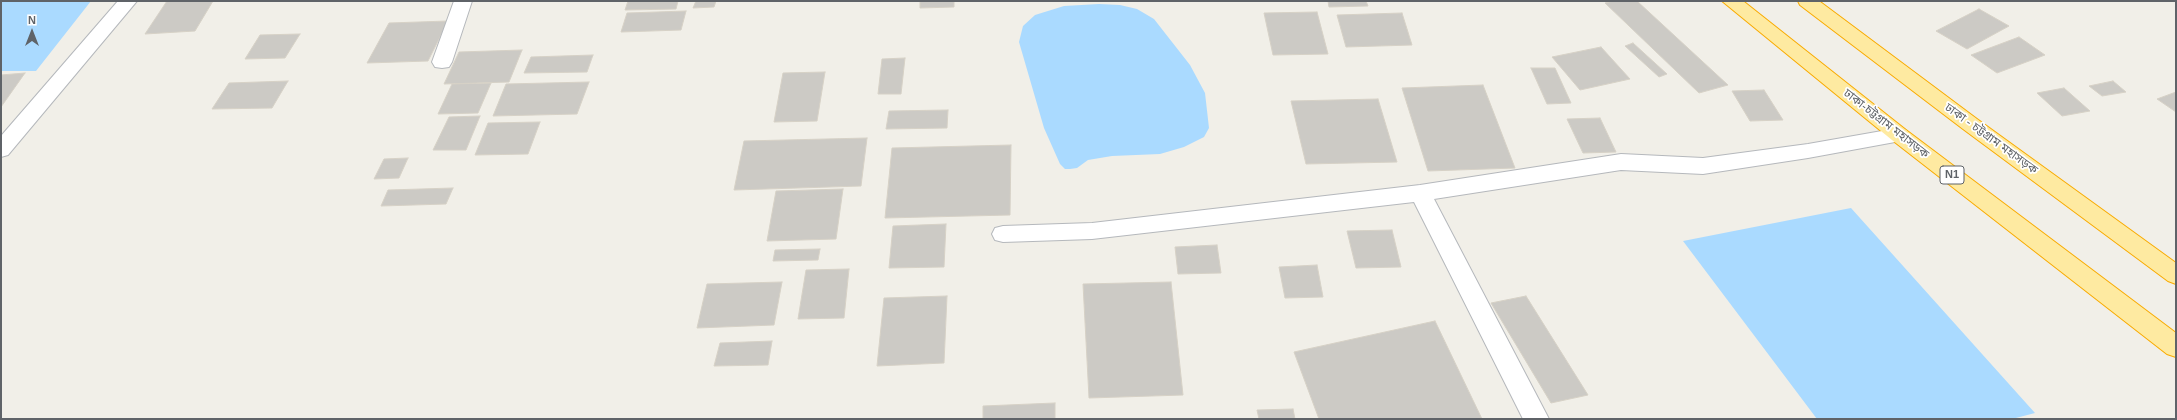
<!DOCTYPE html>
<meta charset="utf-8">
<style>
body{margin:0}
#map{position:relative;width:2177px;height:420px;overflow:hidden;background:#f1efe8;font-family:Helvetica,sans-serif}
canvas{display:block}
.frame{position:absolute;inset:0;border:2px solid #5f6368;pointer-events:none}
.north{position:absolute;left:12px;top:12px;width:40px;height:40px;-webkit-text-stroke:3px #fff;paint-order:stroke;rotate:0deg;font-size:11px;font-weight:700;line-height:16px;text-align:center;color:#5f6368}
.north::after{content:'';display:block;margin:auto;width:14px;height:18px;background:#5f6368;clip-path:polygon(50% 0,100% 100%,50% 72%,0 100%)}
</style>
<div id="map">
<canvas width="2177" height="420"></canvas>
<div class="frame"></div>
<div class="north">N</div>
</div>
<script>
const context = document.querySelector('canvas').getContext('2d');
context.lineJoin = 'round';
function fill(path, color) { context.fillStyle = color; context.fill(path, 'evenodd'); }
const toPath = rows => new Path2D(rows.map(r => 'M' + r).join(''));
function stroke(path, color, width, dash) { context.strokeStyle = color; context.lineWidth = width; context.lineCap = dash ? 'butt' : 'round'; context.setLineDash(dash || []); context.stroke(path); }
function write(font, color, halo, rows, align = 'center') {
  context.font = font + ' Helvetica,"Noto Sans Bengali",sans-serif'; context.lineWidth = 3.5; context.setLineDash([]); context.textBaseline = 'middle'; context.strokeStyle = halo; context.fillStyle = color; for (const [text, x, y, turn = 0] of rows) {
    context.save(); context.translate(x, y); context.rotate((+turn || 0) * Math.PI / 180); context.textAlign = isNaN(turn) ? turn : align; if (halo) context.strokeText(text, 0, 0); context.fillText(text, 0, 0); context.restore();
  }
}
const water = toPath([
 [1,1,91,1,36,71,1,71],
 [1099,4,1120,5,1137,9,1154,19,1190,65,1205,93,1209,128,1204,137,1184,147,1160,154,1112,156,1088,160,1077,168,1070,169,1065,169,1060,164,1044,128,1019,42,1023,26,1035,15,1064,6],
 [1851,208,2035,413,2012,419,1817,419,1683,241]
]);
const building = toPath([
 [167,1,213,1,195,31,145,34,167,1],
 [628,1,678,1,676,9,625,10,628,1],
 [696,1,716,1,714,7,693,8,696,1],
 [920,1,954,1,954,7,920,8,920,1],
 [1328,1,1366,1,1368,6,1329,7,1328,1],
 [1613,1,1637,1,1728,85,1699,93,1605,3,1613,1],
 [1979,9,2009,26,1967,49,1936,31,1979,9],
 [686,11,681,30,621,32,627,13,686,11],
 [1317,12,1328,54,1273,55,1264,13,1317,12],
 [1402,13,1412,45,1346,47,1337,15,1402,13],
 [448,21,428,61,367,63,389,23,448,21],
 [300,34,285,58,245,59,260,35,300,34],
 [2019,37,2045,55,1997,73,1971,55,2019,37],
 [1633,43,1667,74,1659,77,1625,46,1633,43],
 [1601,47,1630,79,1580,90,1552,57,1601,47],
 [522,50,509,82,444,84,459,52,522,50],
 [593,55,587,72,524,73,531,57,593,55],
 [905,58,901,94,878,94,882,59,905,58],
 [1531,68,1555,68,1571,103,1547,104,1531,68],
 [825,72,817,121,774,122,783,73,825,72],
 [25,73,1,107,1,75,25,73],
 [288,81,272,108,212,109,229,83,288,81],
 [2113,81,2126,92,2102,96,2089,86,2113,81],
 [589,82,577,114,493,116,506,84,589,82],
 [491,83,478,113,438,114,452,84,491,83],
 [1483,85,1515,168,1428,171,1402,88,1483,85],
 [2064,88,2090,111,2062,116,2037,93,2064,88],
 [1764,90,1783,120,1750,121,1732,91,1764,90],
 [2176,92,2176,112,2157,99,2176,92],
 [1378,99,1397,162,1306,164,1291,101,1378,99],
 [948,110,947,128,886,129,889,111,948,110],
 [480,116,466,150,433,150,449,117,480,116],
 [1600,118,1616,152,1583,153,1567,119,1600,118],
 [540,122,528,154,475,155,488,123,540,122],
 [867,138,861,186,734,190,744,141,867,138],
 [1011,145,1010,215,885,218,892,148,1011,145],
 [408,158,399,178,374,179,384,159,408,158],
 [453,188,446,204,381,206,388,190,453,188],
 [843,189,836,239,767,241,776,191,843,189],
 [946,224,944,267,889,268,893,226,946,224],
 [1392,230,1401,267,1356,268,1347,231,1392,230],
 [1217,245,1221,273,1178,274,1175,247,1217,245],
 [820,249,818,260,773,261,775,250,820,249],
 [1317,265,1323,297,1285,298,1279,267,1317,265],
 [849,269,844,318,798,319,806,270,849,269],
 [782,282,774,325,697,328,707,284,782,282],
 [1171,282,1183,395,1089,398,1083,284,1171,282],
 [947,296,944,363,877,366,884,298,947,296],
 [1526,296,1588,395,1551,403,1491,303,1526,296],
 [1435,321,1482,419,1319,419,1294,352,1435,321],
 [772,341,768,365,714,366,720,343,772,341],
 [1055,403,1055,419,983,419,983,406,1055,403],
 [1293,409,1295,419,1259,419,1257,410,1293,409]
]);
const minor = toPath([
 [118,1,137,1,8,155,1,157,1,136,118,1],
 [454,1,472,1,452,62,449,67,442,68,435,67,432,62,454,1],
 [1899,128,1906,130,1909,135,1906,140,1808,158,1703,174,1621,170,1434,199,1549,419,1523,419,1414,202,1092,239,1003,242,995,240,992,234,995,228,1003,226,1092,223,1420,185,1621,154,1703,158,1808,144,1899,128]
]);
const trunk = toPath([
 [1722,1,1743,1,1906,130,2176,333,2176,357,2167,354,1892,140,1722,1],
 [1798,1,1819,1,1977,119,2176,263,2176,284,2168,281,1963,129,1800,5,1798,1]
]);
const shields = [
 [1952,175,24]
];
const shieldNames = [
 ["N1",1952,175]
];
const streetNames = [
 ["ঢাকা-চট্টগ্রাম মহাসড়ক",1886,124,38],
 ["ঢাকা - চট্টগ্রাম মহাসড়ক",1991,139,36]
];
fill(water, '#aadaff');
fill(building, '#cccac5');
stroke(building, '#d6d1c6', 1);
stroke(minor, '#b5b8bc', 2);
stroke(trunk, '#f9ab00', 2);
fill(minor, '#fff');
fill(trunk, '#feeaa1');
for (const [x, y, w] of shields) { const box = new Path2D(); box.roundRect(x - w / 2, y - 9, w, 18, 3); context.fillStyle = '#fff'; context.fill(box); stroke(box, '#5f6368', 1); }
write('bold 11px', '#5f6368', null, shieldNames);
write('12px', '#5f6368', '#fff', streetNames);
</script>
